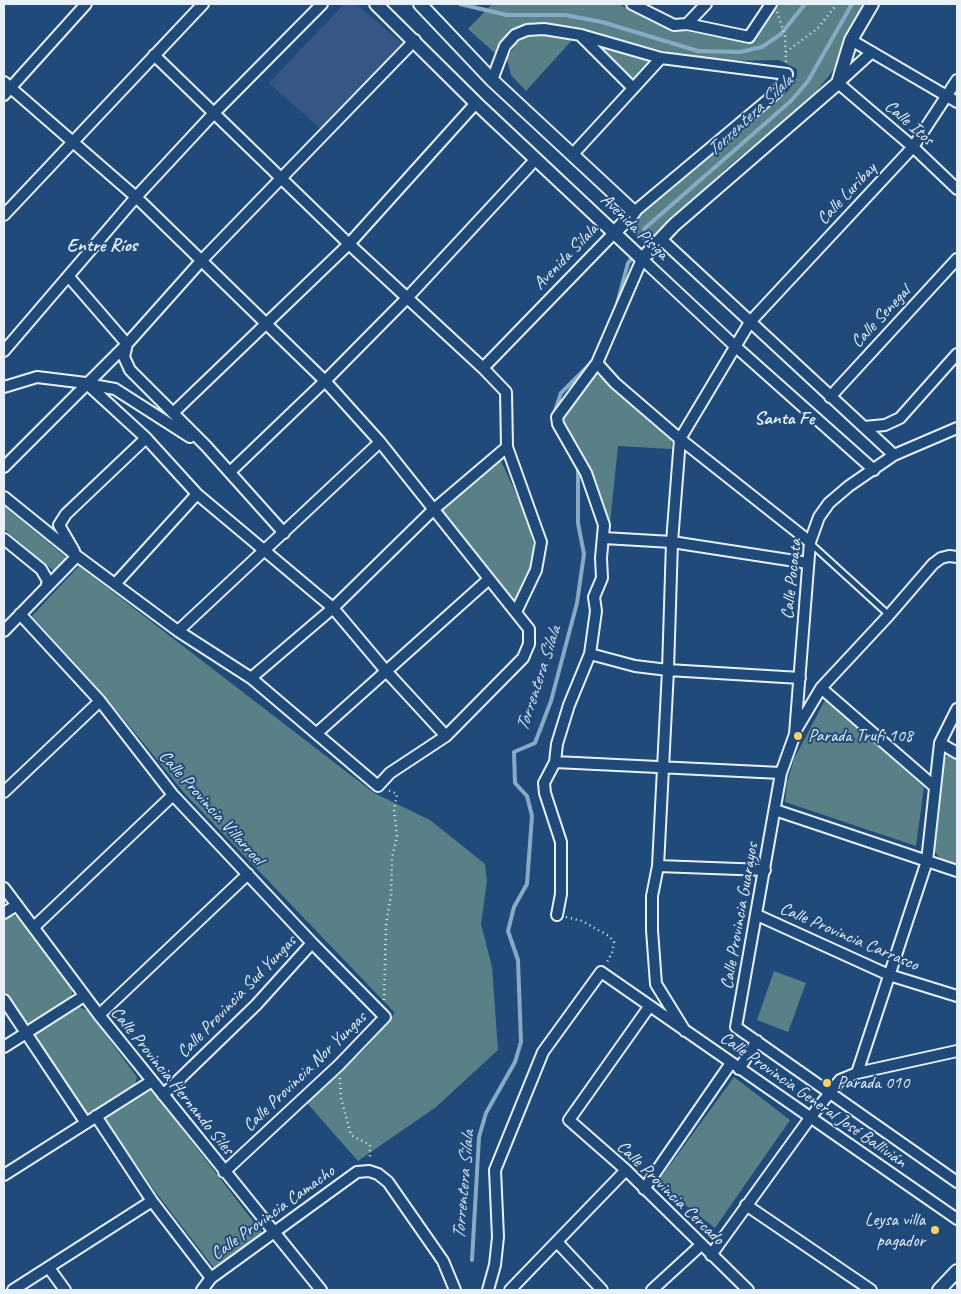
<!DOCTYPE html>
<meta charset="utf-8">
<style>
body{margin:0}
#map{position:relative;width:961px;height:1294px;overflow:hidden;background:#1f4a7a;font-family:Caveat,sans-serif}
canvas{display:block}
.frame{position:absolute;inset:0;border:5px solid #e8f1f8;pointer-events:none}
</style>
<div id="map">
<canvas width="961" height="1294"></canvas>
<div class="frame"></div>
</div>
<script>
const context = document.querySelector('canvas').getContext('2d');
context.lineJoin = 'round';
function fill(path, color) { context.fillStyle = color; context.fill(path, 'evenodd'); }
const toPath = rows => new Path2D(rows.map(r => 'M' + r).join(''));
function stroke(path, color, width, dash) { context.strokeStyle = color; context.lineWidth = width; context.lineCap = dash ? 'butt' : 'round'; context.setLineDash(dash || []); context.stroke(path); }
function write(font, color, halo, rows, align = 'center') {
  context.font = font + ' Caveat,sans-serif'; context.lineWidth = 4; context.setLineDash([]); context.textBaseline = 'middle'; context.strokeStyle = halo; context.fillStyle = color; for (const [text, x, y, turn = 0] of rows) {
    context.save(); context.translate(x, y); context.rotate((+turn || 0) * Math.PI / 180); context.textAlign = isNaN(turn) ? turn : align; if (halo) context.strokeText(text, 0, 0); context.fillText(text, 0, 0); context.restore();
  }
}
const built = toPath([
 [344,4,356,4,405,46,325,133,269,83]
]);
const green = toPath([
 [492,4,618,4,668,28,744,42,753,41,779,4,866,4,832,72,812,97,730,165,671,221,649,245,635,234,637,219,643,210,788,91,797,76,797,69,779,60,723,61,686,57,570,26,526,24,507,33,496,54,468,29],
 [536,34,573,39,526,91,511,75,507,59,515,45,525,37],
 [598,45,651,60,634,80],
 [594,372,671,438,672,449,618,446,610,523,587,465,564,425,564,414],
 [501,461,529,522,534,550,532,566,516,599,510,600,441,511],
 [4,506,67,558,55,572,4,529],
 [79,566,374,793,430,820,485,864,487,881,481,924,492,967,498,1050,436,1107,358,1161,307,1103,366,1048,395,1013,186,795,104,695,32,616],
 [825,700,924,787,916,846,785,802,787,783,794,759],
 [949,754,957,759,957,866,942,860,933,850,943,760],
 [10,915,20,917,73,990,71,997,26,1025,4,1001,4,920],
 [774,971,806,983,788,1032,757,1020],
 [77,1006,88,1011,137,1077,134,1087,89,1113,82,1110,35,1037,39,1031],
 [734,1077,790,1120,715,1228,657,1183],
 [151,1089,263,1234,214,1268,154,1190,105,1119]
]);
const stream = toPath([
 [460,4,507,15,565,15,602,22,698,51,740,52,762,47,781,34,805,4],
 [644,229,791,101,808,81,852,4],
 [616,308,628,263,634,256],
 [553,417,561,393,593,361],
 [472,1260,479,1137,486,1113,515,1062,521,1042,518,960,508,931,514,907,527,884,532,816,527,796,515,783,514,752,535,743,551,701,577,603,584,554,578,523,578,469,571,457]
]);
const path = toPath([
 [777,12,785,36,786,63],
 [786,52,818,28,837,4],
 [566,917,582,921,609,936,614,942,612,953,606,964],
 [384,1000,386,925,391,895,392,858,397,836,394,810,397,794,388,790],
 [340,1078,341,1098,351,1135,370,1145,370,1160]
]);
const service = toPath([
 [810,543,889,615]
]);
const minor = toPath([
 [632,4,674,25,687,24,749,37,771,4],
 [687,24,706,4],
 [581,36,633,88],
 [851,40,957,102],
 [872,52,838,83,913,147,957,189],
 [154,55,349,244,483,368,506,392,507,447,541,542,536,570,516,612],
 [492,80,505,46,515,35,527,30,544,29,581,35,661,58,787,74,776,93,634,212],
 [4,82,136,197,325,381,380,442,529,629,529,644,523,658,446,736,390,773,378,786,251,678,178,631,77,556,4,497],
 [4,95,86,4],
 [573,154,661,58],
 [4,215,203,4],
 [661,239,894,455],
 [69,277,127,344,124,357,130,370,206,446,284,533],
 [4,351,136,197,214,113,322,4],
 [597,363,615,383,680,439,810,542],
 [483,368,615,232],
 [87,384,115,389,190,437],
 [4,387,37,377,86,383,146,438,197,494,333,608,386,671,446,736],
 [830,397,957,259],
 [173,413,349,244,476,103],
 [864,427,885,425,900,418,957,354],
 [957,428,894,455,849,486,829,503,819,517,810,542,795,734,781,773,736,1027,957,1182],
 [4,467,127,344,202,260,415,40],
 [230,472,325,381,407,298,536,159],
 [604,538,672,542,808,563],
 [4,539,41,569,48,581,46,588],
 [74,551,59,525,66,514,146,438],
 [116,583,197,494],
 [20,614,100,701,173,795,312,943,385,1017,339,1065,224,1172],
 [4,631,77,556],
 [178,631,380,442],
 [590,654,635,666,668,670,800,678],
 [251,678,333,608,433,510,507,447],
 [821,688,935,787],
 [796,730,821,688,889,615,933,564,941,558,949,556,957,557],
 [317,733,489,579],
 [940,743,957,753],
 [555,762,781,773],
 [4,792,100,701],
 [775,810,957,871],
 [658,866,765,870],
 [4,888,99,1015,321,1290],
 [4,913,17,905],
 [557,915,561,894,561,842,545,793,544,783,555,762,557,744,569,705,590,654,596,611,594,597,602,578,601,558,604,525,586,473,558,424,557,417,597,363,642,259,736,347,874,470],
 [757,915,889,975,957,996],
 [34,927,173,795],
 [4,1000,86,1123],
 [649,1007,569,1120,626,1170,748,1290],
 [99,1015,248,874],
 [685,1031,656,984,652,930,652,896,658,866,668,670,672,542,680,439,750,322,913,147,957,80],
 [4,1047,84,996],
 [739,1069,757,1041],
 [857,1073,927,861,940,743,957,709],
 [163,1095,256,1005,312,943],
 [96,1116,152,1201,211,1278],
 [4,1175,152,1081],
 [644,1189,731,1063],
 [746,1205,871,1290],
 [557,1242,602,1290],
 [711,1255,810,1118,840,1080,857,1073,957,1051],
 [49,1268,65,1290],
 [13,1290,152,1201],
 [202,1290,211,1278,357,1172,369,1171,378,1174,388,1182,443,1261,455,1290],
 [488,1290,495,1265,498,1237,495,1170,543,1052,601,972,957,1219],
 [510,1290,626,1170],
 [652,1290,701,1245]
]);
const tertiary = toPath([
 [376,4,476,103,642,259,674,225,838,83,851,40,872,4],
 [420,4,492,80,634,212,615,232],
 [939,1290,957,1271]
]);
const markers = [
 [798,736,5,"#ffd166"],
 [827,1083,5,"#ffd166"],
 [935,1230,5,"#ffd166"]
];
const streetNames = [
 ["Calle Itos",909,123,41],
 ["Calle Luribay",847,194,-47],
 ["Avenida Pisiga",634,227,44],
 ["Avenida Silala",566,257,-46],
 ["Calle Senegal",881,317,-47],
 ["Calle Pocoata",792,579,-84],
 ["Calle Provincia Villarroel",211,808,48],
 ["Calle Provincia Guarayos",740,916,-80],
 ["Calle Provincia Carrasco",849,937,23],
 ["Calle Provincia Sud Yungas",237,997,-46],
 ["Calle Provincia Nor Yungas",305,1072,-44],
 ["Calle Provincia Hernando Siles",172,1081,51],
 ["Calle Provincia General José Ballivián",813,1100,35],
 ["Calle Provincia Cercado",670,1193,44],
 ["Calle Provincia Camacho",273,1213,-36]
];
const poiNames = [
 ["Parada Trufi 108",808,736],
 ["Parada 010",837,1083],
 ["Leysa villa",925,1220,"right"],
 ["pagador",925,1241,"right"]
];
const waterNames = [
 ["Torrentera Silala",750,116,-43],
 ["Torrentera Silala",539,679,-72],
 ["Torrentera Silala",464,1185,-85]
];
const neighbourhoodNames = [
 ["Entre Ríos",102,246],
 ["Santa Fe",784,419]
];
fill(built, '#365683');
fill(green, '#598086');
stroke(stream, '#87abc4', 4);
stroke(service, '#e8f1f8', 9);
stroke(minor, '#e8f1f8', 14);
stroke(tertiary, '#e8f1f8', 16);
stroke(path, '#e8f1f8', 2.5, [1, 4]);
stroke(service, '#1f4a7a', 5);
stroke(minor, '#1f4a7a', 10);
stroke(tertiary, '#1f4a7a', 12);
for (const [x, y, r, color] of markers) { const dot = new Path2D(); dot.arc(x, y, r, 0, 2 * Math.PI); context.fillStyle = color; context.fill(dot); stroke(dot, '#1f4a7a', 2); }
write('18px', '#e8f1f8', '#1f4a7a', streetNames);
write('18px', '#e8f1f8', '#1f4a7a', poiNames, 'left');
write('italic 19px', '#d0e0eb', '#1f4a7a', waterNames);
write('bold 19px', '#e8f1f8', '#1f4a7a', neighbourhoodNames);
</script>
